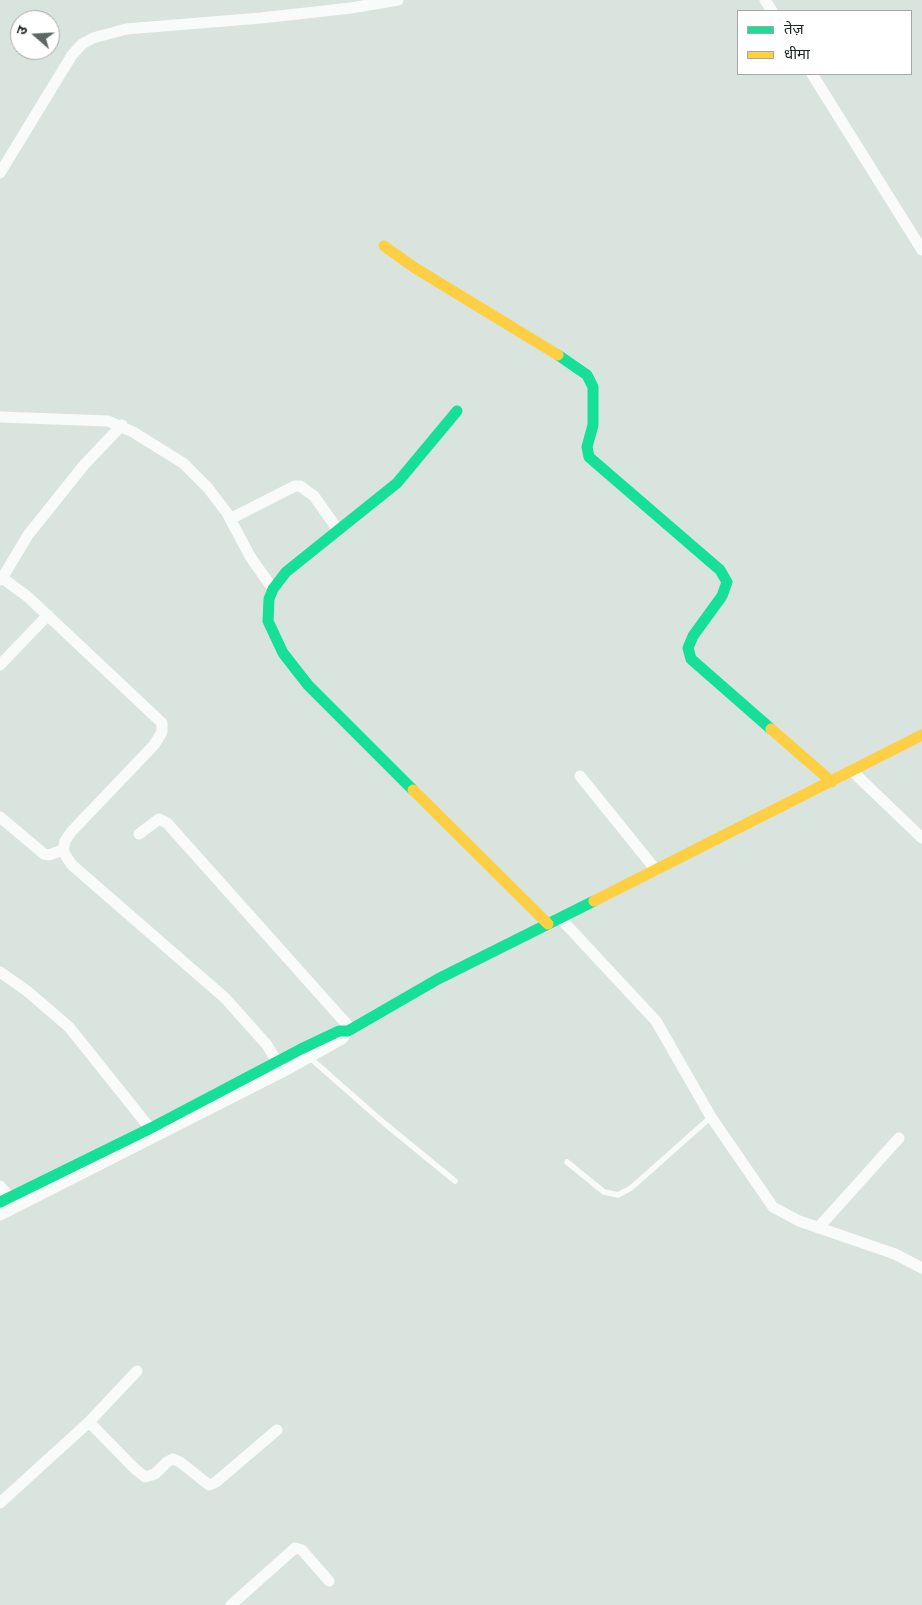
<!DOCTYPE html>
<meta charset="utf-8">
<style>
body{margin:0}
#map{position:relative;width:922px;height:1605px;overflow:hidden;background:#d9e4df;font-family:"IBM Plex Sans","Noto Sans Devanagari",sans-serif}
canvas{display:block}
.legend{position:absolute;left:737px;top:10px;width:175px;height:65px;box-sizing:border-box;background:#fff;border:1px solid #a5a8a7;margin:0;padding:6px 9px;list-style:none;font-size:15px;color:#1d2522}
.legend li{display:flex;align-items:center;gap:10px;height:25px}
.legend b{width:25px;border:1px solid #a5a8a7}
.north{position:absolute;left:10px;top:10px;width:50px;height:50px;box-sizing:border-box;background:#fff;border:1px solid #a5a8a7;border-radius:50%;rotate:289deg;font-size:14px;font-weight:700;line-height:20px;text-align:center;color:#1d2522}
.north::after{content:'';display:block;margin:auto;width:18px;height:22px;background:#5f6864;clip-path:polygon(50% 0,100% 100%,50% 72%,0 100%)}
</style>
<div id="map">
<canvas width="922" height="1605"></canvas>
<ul class="legend">
<li><b style="height:6px;background:#16e098"></b>तेज़</li>
<li><b style="height:6px;background:#ffcf43"></b>धीमा</li>
</ul>
<div class="north">उ</div>
</div>
<script>
const context = document.querySelector('canvas').getContext('2d');
context.lineJoin = 'round';
const toPath = rows => new Path2D(rows.map(r => 'M' + r).join(''));
function stroke(path, color, width, dash) { context.strokeStyle = color; context.lineWidth = width; context.lineCap = dash ? 'butt' : 'round'; context.setLineDash(dash || []); context.stroke(path); }
const lane = toPath([
 [309,1057,384,1123,455,1181],
 [567,1162,604,1192,618,1195,631,1188,711,1117]
]);
const street = toPath([
 [765,0,772,11],
 [812,74,922,250],
 [0,173,72,55,82,44,93,38,126,29,261,18,351,8,398,0],
 [0,417,108,421,133,432,183,463,208,488,227,513,251,558,273,589],
 [230,519,295,486,300,486,314,496,338,530],
 [0,579,5,580,28,597,162,723,162,732,154,745,71,832,65,841,63,850,67,858,72,865,225,998,267,1045,283,1072],
 [1,580,28,535,84,465,122,425],
 [0,665,48,615],
 [852,771,922,838],
 [580,776,656,870],
 [0,817,44,854,49,855,63,850],
 [139,834,159,819,167,823,351,1029],
 [561,919,656,1021,711,1117,773,1207,799,1221,895,1254,922,1268],
 [0,972,27,991,69,1027,153,1132],
 [0,1186,13,1201],
 [0,1215,290,1068,342,1039,348,1031],
 [818,1228,899,1138],
 [89,1422,134,1468,145,1477,155,1474,167,1462,173,1459,180,1462,209,1485,216,1482,277,1430],
 [0,1503,89,1422,137,1371],
 [231,1605,295,1548,302,1550,329,1581]
]);
const fast = toPath([
 [558,355,587,375,593,387,593,425,587,447,589,457,720,570,727,582,722,596,693,636,688,648,691,659,771,729],
 [413,790,308,685,283,653,268,621,269,599,273,589,286,572,397,483,457,411],
 [0,1202,151,1128,301,1049,339,1031,348,1031,438,979,594,901]
]);
const slow = toPath([
 [384,246,415,268,558,355],
 [771,729,832,782],
 [413,790,548,924],
 [594,901,922,735]
]);
stroke(lane, '#f9fbfa', 5.5);
stroke(street, '#f9fbfa', 11);
stroke(fast, '#16e098', 11);
stroke(slow, '#ffcf43', 11);
</script>
